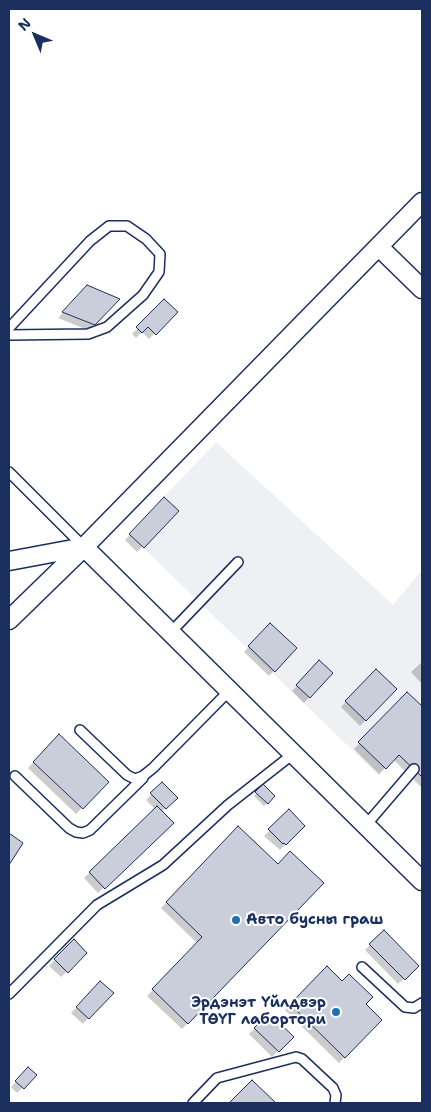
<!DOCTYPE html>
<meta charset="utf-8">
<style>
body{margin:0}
#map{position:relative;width:431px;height:1112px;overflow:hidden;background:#fff;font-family:"Shantell Sans",sans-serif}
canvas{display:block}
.frame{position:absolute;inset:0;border:10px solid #1b2f5e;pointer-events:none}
.north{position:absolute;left:10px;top:10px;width:50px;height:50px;-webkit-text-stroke:4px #fff;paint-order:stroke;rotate:315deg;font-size:14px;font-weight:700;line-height:20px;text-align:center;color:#1b2f5e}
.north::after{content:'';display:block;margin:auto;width:18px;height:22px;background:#1b2f5e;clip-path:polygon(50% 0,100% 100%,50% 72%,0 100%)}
</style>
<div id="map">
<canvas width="431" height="1112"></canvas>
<div class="frame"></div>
<div class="north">N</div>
</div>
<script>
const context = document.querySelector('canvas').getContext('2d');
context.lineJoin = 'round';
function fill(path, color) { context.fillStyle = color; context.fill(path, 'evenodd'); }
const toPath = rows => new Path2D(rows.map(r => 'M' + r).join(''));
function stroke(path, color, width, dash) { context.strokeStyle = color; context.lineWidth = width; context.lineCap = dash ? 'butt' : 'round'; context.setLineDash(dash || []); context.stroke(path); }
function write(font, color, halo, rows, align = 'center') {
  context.font = font + ' "Shantell Sans",sans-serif'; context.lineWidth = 4; context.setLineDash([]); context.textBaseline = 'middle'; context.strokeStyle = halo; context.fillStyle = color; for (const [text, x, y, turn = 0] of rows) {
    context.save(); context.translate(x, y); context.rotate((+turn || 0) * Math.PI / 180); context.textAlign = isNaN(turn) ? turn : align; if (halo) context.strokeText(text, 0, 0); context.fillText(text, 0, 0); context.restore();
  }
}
const built = toPath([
 [216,442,393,605,422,570,422,777,399,755,379,776,129,534]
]);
const shadow = toPath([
 [87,287,118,299,88,330,58,318],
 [164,301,176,312,149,339,142,332,136,338,132,334],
 [164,499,177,511,137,552,125,540],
 [270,625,295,648,269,676,244,652],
 [319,662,331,673,304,703,292,691],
 [422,662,422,684,411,672],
 [376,670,395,689,360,726,341,707],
 [407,694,422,708,422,726,419,729,422,731,422,788,393,759,379,774,354,749],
 [59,736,107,782,76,814,28,768],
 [162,783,176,798,161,812,172,823,98,893,84,878,156,810,146,800],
 [263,786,274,796,264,806,254,796],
 [289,811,303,826,280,850,264,836],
 [238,828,278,866,322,883,182,1029,147,996,198,944,161,908],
 [384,931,417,966,398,984,365,950],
 [74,941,86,953,61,977,49,966],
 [327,968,381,1020,339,1063,285,1010],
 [100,983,112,993,83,1024,71,1013],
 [269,1014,292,1037,272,1057,249,1034],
 [28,1069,35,1075,17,1093,11,1087]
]);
const building = toPath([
 [87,285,120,299,95,325,62,312,87,285],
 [164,299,178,312,156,335,148,327,142,333,136,327,164,299],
 [164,497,179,511,144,548,129,534,164,497],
 [270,623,297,648,275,672,248,646,270,623],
 [319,660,333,673,310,698,296,685,319,660],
 [376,669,397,689,366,721,345,701,376,669],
 [407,692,422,706,422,777,399,755,386,769,358,742,407,692],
 [59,734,109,782,83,809,33,762,59,734],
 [162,782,178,798,166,809,150,793,162,782],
 [263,784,275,796,268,804,255,792,263,784],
 [157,806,174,823,105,889,89,872,157,806],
 [289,809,305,826,286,845,284,843,283,844,268,829,289,809],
 [238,826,278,864,290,851,324,883,188,1024,152,989,202,937,166,902,238,826],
 [9,833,23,843,9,865,9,833],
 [384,930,419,966,405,980,369,944,384,930],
 [74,939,87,953,68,973,54,959,74,939],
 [327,966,342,981,349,974,373,997,366,1004,382,1020,345,1058,290,1004,327,966],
 [100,981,114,993,89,1019,76,1007,100,981],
 [269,1013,294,1037,279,1052,254,1028,269,1013],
 [28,1067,37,1075,24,1089,15,1081,28,1067],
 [252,1080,276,1103,229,1103,252,1080]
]);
const lane = toPath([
 [9,328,90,241,109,226,127,226,146,239,160,254,159,272,143,295,107,327,88,334,9,335],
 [9,472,84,547],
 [171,632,238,562],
 [80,730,127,775,135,779,143,776,153,768,230,690],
 [15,776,69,828,76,832,83,833,90,830,143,778],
 [366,825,414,769],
 [362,967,405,1007,414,1008,422,1003],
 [9,994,97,905,163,865,228,805,293,754],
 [193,1103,217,1078,296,1057,302,1059,333,1088,336,1095,335,1103]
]);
const street = toPath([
 [379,247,422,289],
 [84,547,422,881],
 [9,561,84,547],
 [9,620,84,547,422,202]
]);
const markers = [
 [236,920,5,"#1f6fb2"],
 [336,1012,5,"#1f6fb2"]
];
const poiNames = [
 ["Авто бусны граш",246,920],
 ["Эрдэнэт Үйлдвэр",326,1003,"right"],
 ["ТӨҮГ лабортори",326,1020,"right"]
];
fill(built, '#eff0f4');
fill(shadow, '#0003');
fill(building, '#caceda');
stroke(building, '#1b2f5e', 1);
stroke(lane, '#1b2f5e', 12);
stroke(street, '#1b2f5e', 21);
stroke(lane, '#fff', 9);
stroke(street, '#fff', 18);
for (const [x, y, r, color] of markers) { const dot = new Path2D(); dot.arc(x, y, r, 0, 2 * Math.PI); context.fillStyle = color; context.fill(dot); stroke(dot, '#fff', 2); }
write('bold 15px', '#1b2f5e', '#fff', poiNames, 'left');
</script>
